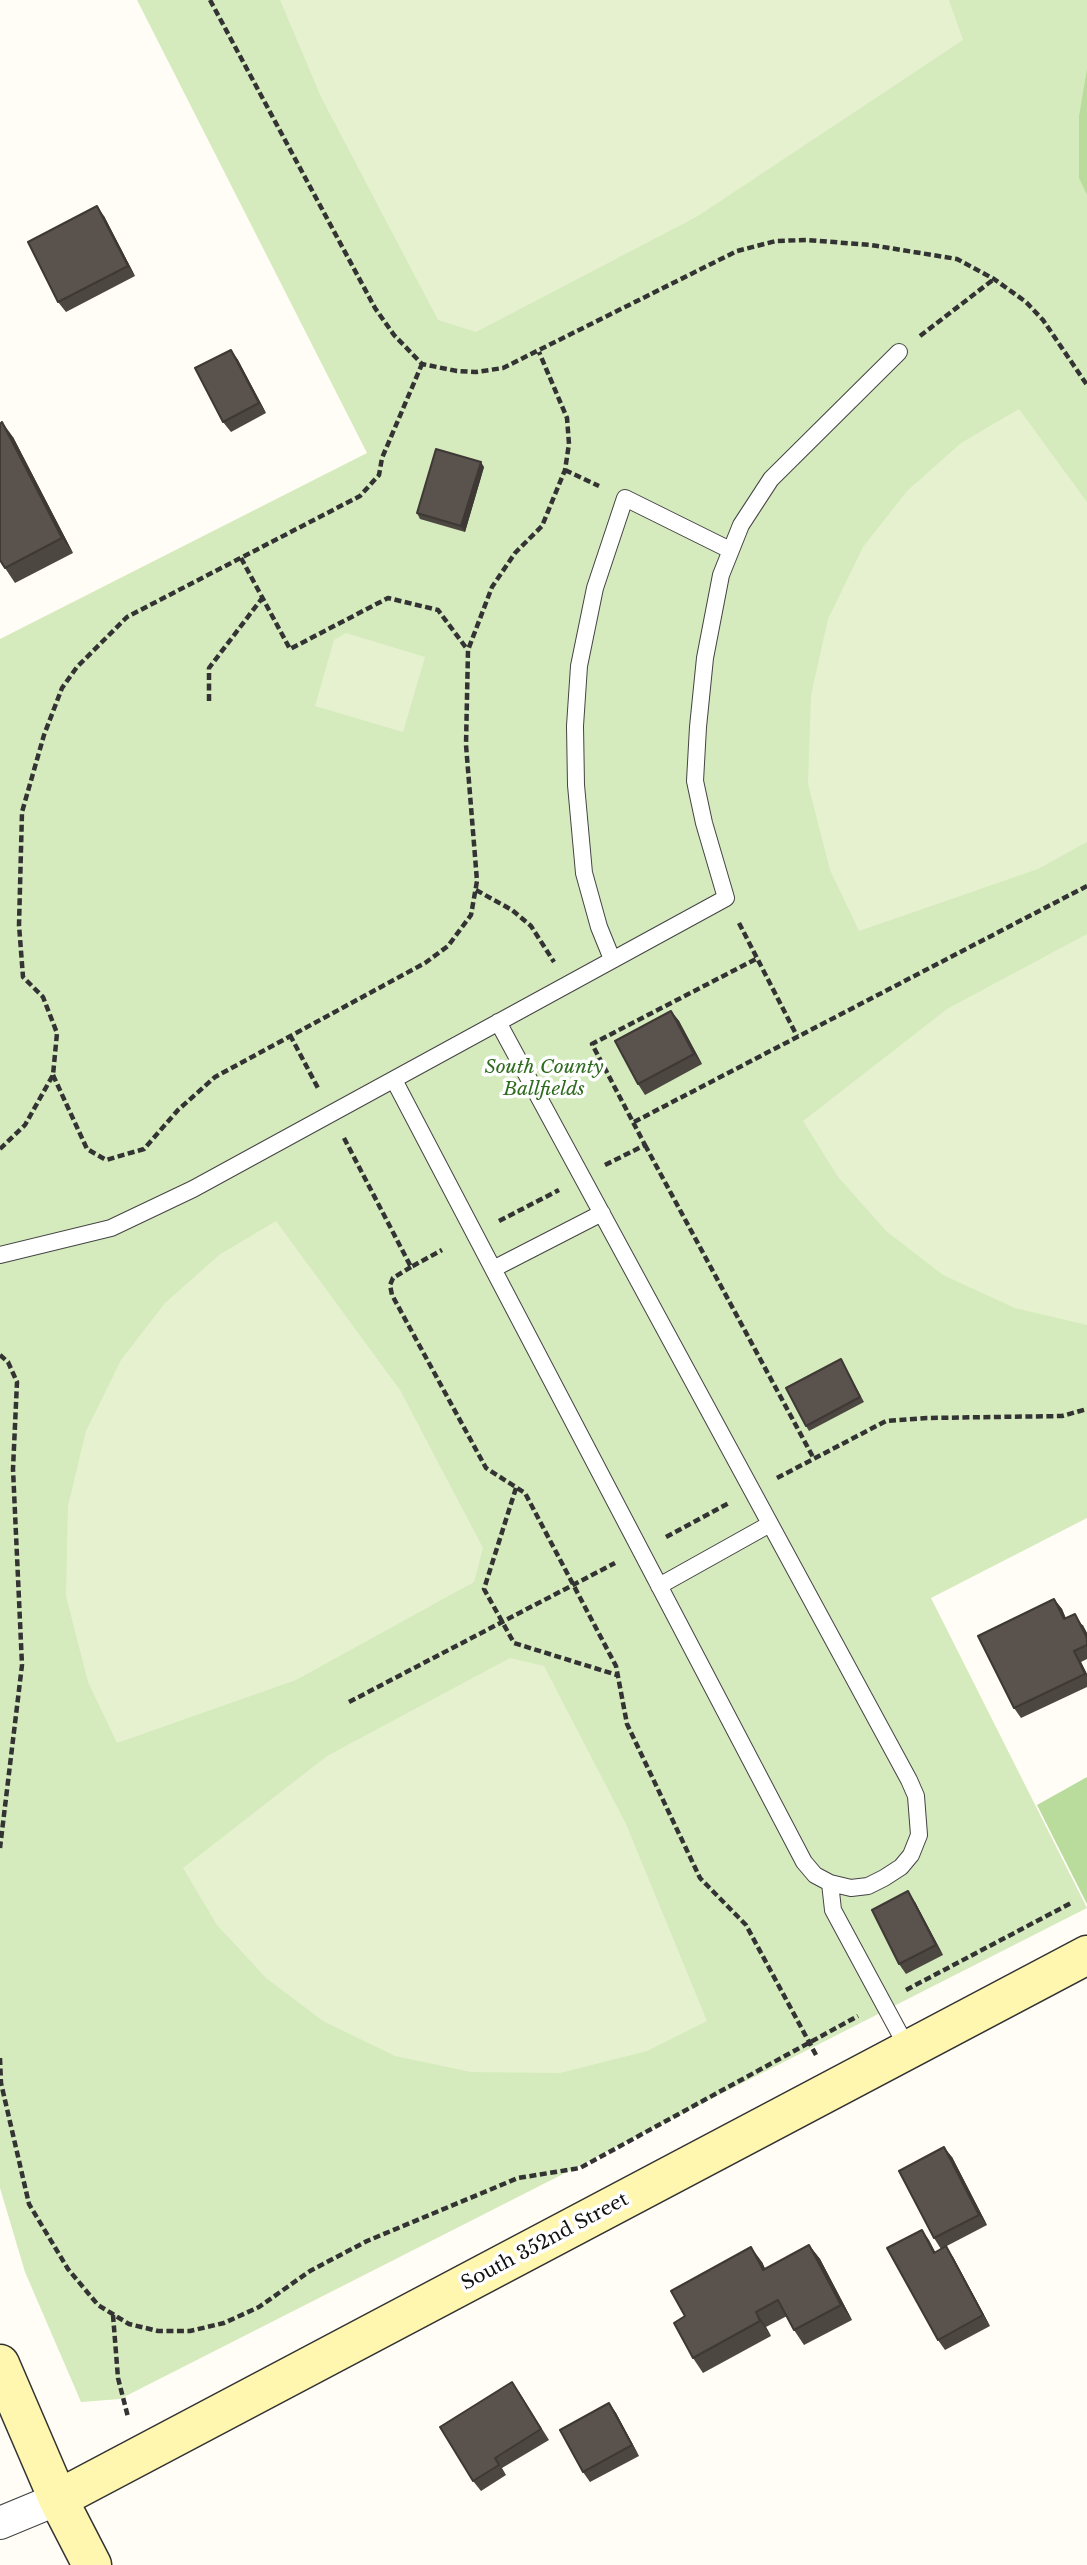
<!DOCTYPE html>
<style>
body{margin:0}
canvas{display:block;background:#fffdf5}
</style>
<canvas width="1087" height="2565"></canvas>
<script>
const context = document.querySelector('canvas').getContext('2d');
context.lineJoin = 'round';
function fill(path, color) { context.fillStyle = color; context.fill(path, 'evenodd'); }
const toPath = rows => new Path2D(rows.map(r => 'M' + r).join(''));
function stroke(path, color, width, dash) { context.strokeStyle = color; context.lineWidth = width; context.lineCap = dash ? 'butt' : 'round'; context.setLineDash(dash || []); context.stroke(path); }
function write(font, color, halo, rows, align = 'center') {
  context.font = font + ' "Libre Baskerville",serif'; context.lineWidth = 7; context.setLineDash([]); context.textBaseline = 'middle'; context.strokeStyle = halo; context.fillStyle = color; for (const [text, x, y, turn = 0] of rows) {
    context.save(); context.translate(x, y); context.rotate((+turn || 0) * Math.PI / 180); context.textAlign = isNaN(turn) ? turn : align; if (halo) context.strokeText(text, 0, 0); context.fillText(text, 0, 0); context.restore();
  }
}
const green = toPath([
 [137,0,1087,0,1087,1518,931,1598,1087,1908,120,2399,81,2402,25,2272,0,2188,0,639,367,453]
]);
const forest = toPath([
 [1087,69,1087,195,1079,178,1079,116],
 [1087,1777,1087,1904,1037,1805]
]);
const pitch = toPath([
 [280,0,949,0,963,40,698,216,476,332,438,320,321,97],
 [1019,409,1087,502,1087,842,1038,869,859,931,830,870,808,784,811,695,828,619,863,547,907,491,961,443],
 [346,633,425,657,403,732,315,706,334,640],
 [1087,934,1087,1325,1015,1308,943,1275,886,1231,838,1177,803,1121,947,1009],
 [276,1221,400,1390,483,1548,474,1582,296,1680,117,1743,88,1682,66,1596,68,1506,86,1431,121,1360,165,1303,219,1255],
 [510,1658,544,1666,626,1824,707,2021,647,2051,560,2073,471,2072,395,2056,323,2021,266,1978,217,1925,183,1868,327,1756]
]);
const path = toPath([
 [210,0,375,308,394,335,422,364,457,371,476,372,503,368,737,251,776,241,807,240,871,245,957,259,994,279,1026,302,1043,320,1087,385],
 [920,336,994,279],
 [565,470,599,486],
 [241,558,290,649,388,598,438,610,467,649],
 [209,701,209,668,263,597],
 [476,890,512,910,531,926,554,962],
 [739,923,797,1036],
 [290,1035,319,1090],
 [53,1075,87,1149,106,1160,144,1149,178,1110,215,1077,425,963,448,946,471,915,477,881,466,745,468,650,492,587,515,553,542,526,565,470,569,444,567,418,539,352],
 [634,1122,1087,886],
 [344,1138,411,1267,442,1250],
 [645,1145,814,1459],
 [0,1149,25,1125,53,1075,57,1033,43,997,23,977,19,925,22,812,44,735,62,688,77,667,127,617,360,496,379,475,382,458,422,364],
 [605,1165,645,1145,592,1044,756,959],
 [499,1221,559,1190],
 [411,1267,393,1278,390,1285,392,1295,486,1468,525,1493,616,1666,627,1724,700,1878,746,1925,816,2055],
 [0,1355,8,1362,17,1382,13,1469,22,1665,0,1848],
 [777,1478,886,1421,927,1418,1062,1416,1087,1409],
 [516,1488,484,1589,514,1643,617,1675],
 [666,1537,729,1503],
 [349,1702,615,1563],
 [906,1990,1073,1902],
 [0,2058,1,2083,29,2204,68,2269,98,2305,129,2324,158,2331,190,2331,224,2323,259,2307,310,2271,367,2241,518,2178,580,2168,858,2016],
 [113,2315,118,2378,128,2417]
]);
const lane = toPath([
 [612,959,599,927,584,873,576,785,575,726,579,666,595,588,625,498,730,550],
 [394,1080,804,1862,815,1875,830,1883,851,1888,868,1886,884,1878,901,1867,911,1855,919,1835,916,1796,909,1780,498,1022],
 [0,1255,111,1228,193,1189,726,898,704,823,695,781,698,727,705,658,721,575,741,525,771,479,899,352],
 [493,1269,602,1213],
 [659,1586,770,1524],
 [830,1883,833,1910,908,2049]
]);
const street = toPath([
 [0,2523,58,2499]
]);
const secondary = toPath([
 [0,2364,58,2499,92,2565],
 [58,2499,1087,1955]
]);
const wall = toPath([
 [104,216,135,276,66,312,58,302],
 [231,350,238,360,266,413,231,432,223,422],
 [13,437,73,553,15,583,5,568],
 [484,467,465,532,420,519,417,513],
 [671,1011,679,1021,702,1064,645,1095,638,1084],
 [841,1359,864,1402,809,1431,806,1426],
 [1054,1599,1062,1609,1066,1619,1083,1625,1087,1633,1087,1659,1081,1662,1087,1674,1087,1687,1021,1718,1014,1708],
 [915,1902,943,1955,906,1974,899,1964],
 [952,2157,987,2225,941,2249,934,2238],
 [922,2230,935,2252,953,2257,990,2326,945,2350,938,2340],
 [809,2245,820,2259,852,2320,804,2345,794,2330,787,2316,766,2327,771,2336,703,2373,693,2358,685,2316,762,2262,765,2269],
 [519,2392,549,2440,502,2468,506,2475,481,2491,473,2481],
 [609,2403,616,2413,639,2456,590,2482,583,2472]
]);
const shadedWall = toPath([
 [97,206,104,216,135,276,128,266],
 [231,350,238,360,266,413,259,403],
 [2,422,13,437,73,553,62,538],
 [481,462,484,467,465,532,461,526],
 [671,1011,679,1021,702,1064,694,1054],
 [1054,1599,1062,1609,1071,1630,1064,1619],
 [1075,1614,1087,1633,1087,1638],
 [1074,1651,1081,1662,1087,1674,1087,1677],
 [908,1891,915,1902,943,1955,936,1945],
 [944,2147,952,2157,987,2225,979,2215],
 [922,2230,929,2240,941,2263,934,2253],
 [809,2245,820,2259,852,2320,841,2305],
 [946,2246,953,2257,990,2326,983,2315],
 [751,2247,762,2262,773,2285,763,2270],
 [756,2312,766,2327,771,2336,760,2321],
 [609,2403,616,2413,639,2456,632,2445]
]);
const building = toPath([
 [97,206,128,266,58,302,28,242,97,206],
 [231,350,259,403,223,422,195,368,231,350],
 [2,422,62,538,5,568,0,560,0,424,2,422],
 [436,449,481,462,461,526,417,513,436,449],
 [671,1011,694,1054,638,1084,615,1041,671,1011],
 [841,1359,860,1397,806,1426,786,1388,841,1359],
 [1054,1599,1064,1619,1075,1614,1087,1638,1087,1645,1074,1651,1085,1674,1014,1708,978,1636,1054,1599],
 [908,1891,936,1945,899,1964,872,1910,908,1891],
 [944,2147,979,2215,934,2238,899,2171,944,2147],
 [922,2230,934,2253,946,2246,983,2315,938,2340,887,2248,922,2230],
 [809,2245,841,2305,794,2330,778,2300,756,2312,760,2321,693,2358,674,2323,685,2316,671,2291,751,2247,763,2270,809,2245],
 [512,2382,541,2429,495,2458,499,2465,473,2481,440,2427,512,2382],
 [609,2403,632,2445,583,2472,560,2430,609,2403]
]);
const parkNames = [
 ["South County",544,1068],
 ["Ballfields",544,1090]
];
const streetNames = [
 ["South 352nd Street",545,2242,-28]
];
fill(green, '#d5ebbd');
fill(forest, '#b9dc9c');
fill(pitch, '#e6f2cf');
stroke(lane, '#444', 18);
stroke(street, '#444', 34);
stroke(secondary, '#333', 41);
stroke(path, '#333', 4.5, [7, 3.5]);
stroke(lane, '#fff', 16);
stroke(street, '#fff', 32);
stroke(secondary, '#fff6b0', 38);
fill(wall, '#4d4742');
fill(shadedWall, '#3f3936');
fill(building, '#5a524d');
stroke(building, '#3f3936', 2);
write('italic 19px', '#2f6b1f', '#fff', parkNames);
write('19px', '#111', '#fff', streetNames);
</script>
